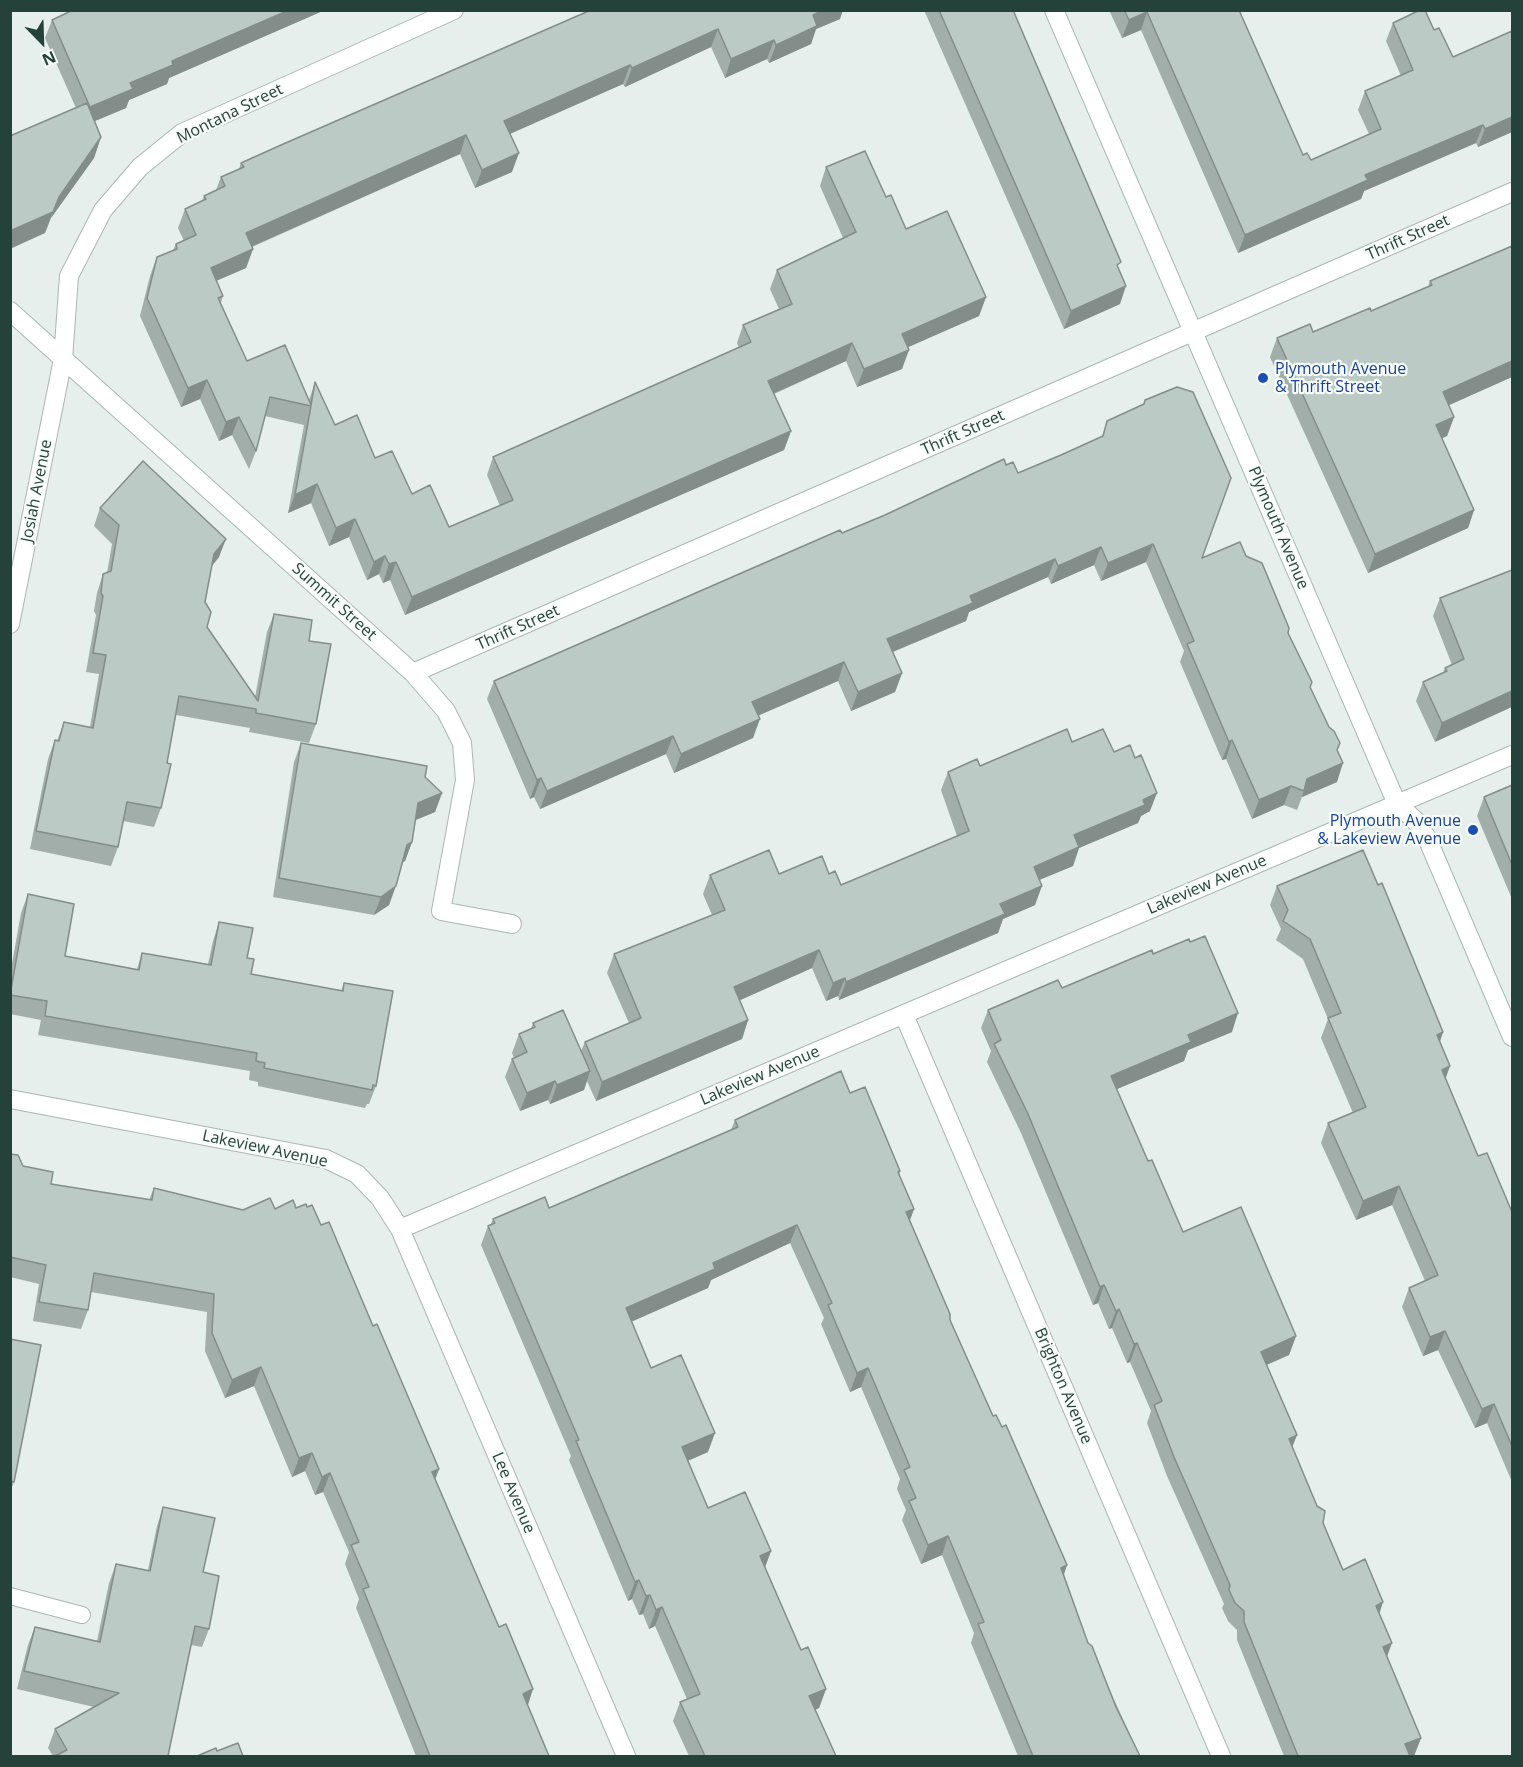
<!DOCTYPE html>
<style>
body{margin:0}
#map{position:relative;width:1523px;height:1767px;overflow:hidden;background:#e6efeb;font-family:"Open Sans",sans-serif}
canvas{display:block}
.frame{position:absolute;inset:0;border:12px solid #24423a;pointer-events:none}
.north{position:absolute;left:12px;top:12px;width:60px;height:60px;-webkit-text-stroke:4px #f7fbf9;paint-order:stroke;rotate:157deg;font-size:16px;font-weight:700;line-height:24px;text-align:center;color:#24423a}
.north::after{content:'';display:block;margin:auto;width:21px;height:27px;background:#24423a;clip-path:polygon(50% 0,100% 100%,50% 72%,0 100%)}
</style>
<div id="map">
<canvas width="1523" height="1767"></canvas>
<div class="frame"></div>
<div class="north">N</div>
</div>
<script>
const context = document.querySelector('canvas').getContext('2d');
context.lineJoin = 'round';
const toPath = rows => new Path2D(rows.map(r => 'M' + r).join(''));
function stroke(path, color, width, dash) { context.strokeStyle = color; context.lineWidth = width; context.lineCap = dash ? 'butt' : 'round'; context.setLineDash(dash || []); context.stroke(path); }
function fill(path, color) { context.fillStyle = color; context.fill(path, 'evenodd'); }
function write(font, color, halo, rows, align = 'center') {
  context.font = font + ' "Open Sans",sans-serif'; context.lineWidth = 4.5; context.setLineDash([]); context.textBaseline = 'middle'; context.strokeStyle = halo; context.fillStyle = color; for (const [text, x, y, turn = 0] of rows) {
    context.save(); context.translate(x, y); context.rotate((+turn || 0) * Math.PI / 180); context.textAlign = isNaN(turn) ? turn : align; if (halo) context.strokeText(text, 0, 0); context.fillText(text, 0, 0); context.restore();
  }
}
const lane = toPath([
 [10,1596,82,1615]
]);
const street = toPath([
 [10,311,413,673,446,711,462,743,465,780,441,911,512,924],
 [10,624,63,359,69,276,103,210,140,167,182,133,454,10],
 [413,673,1512,192],
 [904,1015,1221,1756],
 [10,1099,326,1159,357,1174,380,1198,400,1229,1512,755],
 [400,1229,626,1756]
]);
const secondary = toPath([
 [1054,10,1397,804,1416,821,1427,838,1512,1037]
]);
const wall = toPath([
 [73,10,325,10,169,78,167,84,129,100,126,108,95,121,101,137,94,158,51,218,45,233,76,108,45,38,52,20],
 [591,10,840,19,816,29,811,44,769,63,767,59,725,78,711,47,625,87,623,84,510,134,512,172,475,188,460,154,252,247,253,249,246,268,216,281,223,296,221,303,247,361,309,400,315,382,335,425,375,458,412,494,449,527,500,506,487,475,493,457,739,348,737,343,743,325,779,309,770,289,777,270,843,238,820,186,826,167,886,197,906,229,986,297,979,316,907,347,902,369,857,387,846,361,774,394,791,431,784,450,405,615,390,580,383,583,379,574,367,580,349,537,329,546,311,503,288,513,304,425,265,416,256,451,249,469,232,435,219,441,200,399,181,407,140,316,150,276,157,257,173,250,176,244,184,241,178,228,185,209,202,201,204,196,216,190,221,177,239,169,241,163],
 [924,10,1013,10,1119,269,1120,304,1064,329],
 [1109,10,1239,10,1303,155,1311,160,1369,134,1358,110,1365,91,1401,76,1386,41,1393,23,1434,30,1453,57,1512,31,1512,132,1478,147,1476,143,1364,191,1361,199,1238,253,1141,30,1122,38],
 [1512,246,1512,377,1448,405,1454,417,1447,436,1442,438,1474,510,1468,528,1368,573,1270,357,1277,338,1313,332,1371,311,1428,287,1430,281],
 [1107,421,1202,558,1246,556,1288,633,1337,750,1337,782,1302,797,1297,810,1284,805,1252,819,1226,759,1222,760,1180,662,1184,651,1146,562,1101,581,1094,565,1051,584,1048,577,969,612,966,621,893,652,902,673,895,692,851,711,838,681,758,715,753,738,674,773,666,754,540,809,534,797,530,799,487,699,494,681,842,533,1006,465,1018,473,1102,437],
 [100,508,219,557,211,567,205,602,207,627,255,697,267,632,274,614,309,641,316,724,309,743,249,732,250,728,176,715,167,763,161,808,154,827,123,821,118,847,111,866,30,849,48,759,55,740,57,741,64,722,90,727,99,674,86,672,96,615,94,611,97,593,103,574,107,573,112,544,94,526],
 [1512,570,1435,742,1416,701,1423,682,1443,673,1445,668,1452,665,1433,616,1440,598],
 [1072,742,1114,752,1150,811,1141,816,1138,823,1079,848,1073,866,1039,880,1035,905,1003,919,998,933,839,1000,838,996,826,1001,812,968,740,1000,748,1020,742,1039,596,1101,587,1081,584,1090,550,1104,548,1100,520,1111,505,1077,512,1059,514,1058,512,1053,519,1034,531,1029,533,1023,581,1051,585,1042,629,1023,607,973,614,954,712,915,703,894,710,875,829,874,841,885,957,836,941,790,948,772,980,766],
 [301,743,425,777,442,793,435,812,415,820,412,842,405,861,403,862,389,905,374,915,273,897,294,762],
 [1512,785,1512,899,1477,816,1484,797],
 [1378,885,1443,1032,1440,1042,1446,1079,1478,1156,1512,1212,1512,1482,1487,1423,1475,1428,1438,1350,1423,1356,1402,1307,1409,1288,1425,1281,1392,1205,1356,1220,1321,1143,1328,1123,1353,1113,1321,1038,1328,1019,1303,959,1276,940,1281,929,1270,905,1277,886],
 [28,894,65,956,137,969,142,953,208,964,213,941,219,922,247,958,251,974,341,991,344,983,376,1086,369,1104,367,1104,365,1108,258,1086,258,1082,249,1080,250,1071,38,1035,41,1020,10,1014,10,975,21,913],
 [1153,954,1232,1032,1188,1050,1184,1061,1117,1089,1148,1161,1183,1232,1296,1336,1289,1355,1267,1365,1292,1447,1343,1570,1379,1614,1387,1657,1421,1738,1414,1756,1284,1756,1237,1640,1237,1630,1228,1621,1222,1608,1224,1604,1167,1476,1147,1423,1151,1411,1130,1362,1127,1363,1112,1328,1109,1329,1098,1303,1093,1305,1021,1133,987,1062,991,1051,981,1028,988,1010,1062,988],
 [850,1093,900,1171,899,1175,914,1209,910,1220,950,1320,993,1416,1002,1427,1067,1565,1064,1575,1088,1643,1140,1756,1018,1756,971,1643,974,1633,942,1555,921,1564,902,1520,906,1510,897,1489,900,1479,861,1387,850,1392,821,1324,824,1318,790,1243,711,1280,708,1288,631,1322,651,1368,708,1452,688,1461,708,1508,771,1551,765,1567,801,1650,826,1689,819,1708,815,1710,836,1756,689,1756,673,1721,680,1702,687,1699,655,1626,649,1629,643,1614,639,1615,632,1599,628,1601,569,1460,571,1456,481,1245,488,1226,491,1224,493,1219,549,1208,731,1130,735,1120],
 [10,1154,23,1166,51,1184,149,1200,154,1188,243,1210,307,1207,321,1225,373,1326,439,1469,435,1479,549,1756,416,1756,356,1608,359,1599,345,1564,349,1552,323,1492,315,1495,305,1471,292,1477,254,1386,225,1398,205,1351,207,1312,91,1292,88,1310,81,1329,33,1321,39,1284,10,1277],
 [10,1339,14,1482,10,1492],
 [163,1507,203,1572,209,1629,202,1647,191,1645,168,1756,53,1756,48,1748,55,1729,94,1707,17,1689,28,1645,35,1627,97,1641,109,1583,116,1564,148,1570,157,1526]
]);
const shadedWall = toPath([
 [289,10,325,10,169,78,167,84,129,100,126,108,83,126,90,107,130,83,172,61],
 [823,10,843,10,840,19,816,29,811,44,769,63,776,45,813,15],
 [1147,12,1141,30,1122,38,1129,20],
 [718,29,711,47,625,87,632,68],
 [774,40,767,59,725,78,731,59],
 [630,65,623,84,498,139,504,121],
 [1512,117,1512,132,1478,147,1485,129],
 [1483,125,1476,143,1364,191,1361,199,1238,253,1245,235,1365,175],
 [466,135,460,154,239,252,246,233],
 [101,137,94,158,51,218,59,197],
 [519,153,512,172,475,188,482,170],
 [53,212,45,233,10,249,10,231],
 [253,249,246,268,204,286,211,268],
 [1126,286,1120,304,1064,329,1071,311],
 [986,297,979,316,895,353,902,334],
 [852,343,846,361,761,399,768,381],
 [909,350,902,369,857,387,864,369],
 [1512,361,1512,377,1436,411,1443,392],
 [207,380,200,399,181,407,188,388],
 [239,417,232,435,219,441,226,422],
 [1454,417,1447,436,1429,444,1436,425],
 [791,431,784,450,405,615,412,597],
 [317,484,311,503,288,513,295,495],
 [1474,510,1468,528,1368,573,1375,554],
 [355,519,349,537,329,546,336,528],
 [226,539,219,557,207,572,214,554],
 [1153,544,1146,562,1101,581,1108,563],
 [1101,547,1094,565,1051,584,1058,566],
 [385,556,379,574,367,580,374,562],
 [1055,559,1048,577,969,612,966,621,880,657,887,639,970,596],
 [396,562,390,580,383,583,389,564],
 [844,662,838,681,746,721,752,702],
 [902,673,895,692,851,711,858,692],
 [1512,691,1512,707,1435,742,1442,723],
 [760,719,753,738,674,773,681,754],
 [673,736,666,754,540,809,547,791],
 [1232,740,1226,759,1222,760,1229,742],
 [1343,763,1337,782,1302,797,1307,779],
 [541,778,534,797,530,799,537,780],
 [1291,786,1284,805,1252,819,1259,800],
 [442,793,435,812,411,822,418,803],
 [1157,793,1150,811,1141,816,1138,823,1079,848,1073,866,1027,885,1034,867,1074,835],
 [412,842,405,861,401,863,407,845],
 [396,886,389,905,374,915,381,897],
 [1042,886,1035,905,1003,919,998,933,839,1000,846,982,1000,904],
 [819,950,812,968,727,1006,734,987],
 [845,978,838,996,826,1001,833,983],
 [1238,1013,1232,1032,1188,1050,1184,1061,1105,1094,1111,1076,1188,1035],
 [748,1020,742,1039,596,1101,602,1082],
 [1443,1032,1436,1052,1437,1035],
 [1450,1066,1443,1086,1442,1070],
 [590,1071,584,1090,550,1104,557,1085],
 [555,1081,548,1100,520,1111,527,1093],
 [1399,1186,1392,1205,1356,1220,1363,1201],
 [914,1209,907,1228,906,1212],
 [797,1225,790,1243,711,1280,708,1288,619,1327,626,1308,713,1263],
 [1104,1285,1098,1303,1093,1305,1100,1287],
 [1119,1309,1112,1328,1109,1329,1116,1311],
 [1445,1331,1438,1350,1423,1356,1430,1337],
 [1296,1336,1289,1355,1254,1370,1261,1352],
 [1137,1343,1130,1362,1127,1363,1134,1344],
 [261,1367,254,1386,225,1398,232,1380],
 [868,1368,861,1387,850,1392,857,1373],
 [1494,1404,1487,1423,1475,1428,1482,1409],
 [715,1433,708,1452,675,1466,682,1447],
 [1297,1435,1290,1453,1289,1439],
 [312,1453,305,1471,292,1477,299,1458],
 [439,1469,432,1488,432,1472],
 [330,1473,323,1492,315,1495,322,1477],
 [948,1536,942,1555,921,1564,928,1545],
 [771,1551,764,1570,760,1556],
 [1067,1565,1060,1584,1061,1568],
 [639,1580,632,1599,628,1601,635,1582],
 [650,1595,643,1614,639,1615,646,1596],
 [1383,1602,1377,1621,1376,1606],
 [662,1607,655,1626,649,1629,656,1610],
 [1392,1643,1385,1662,1383,1647],
 [533,1689,527,1708,523,1694],
 [826,1689,819,1708,802,1715,809,1696],
 [1421,1738,1414,1756,1401,1756,1405,1744]
]);
const building = toPath([
 [73,10,289,10,172,61,173,65,130,83,133,89,90,107,52,20,73,10],
 [591,10,823,10,813,15,817,26,776,45,774,40,731,59,718,29,632,68,630,65,504,121,519,153,482,170,466,135,246,233,253,249,211,268,223,296,218,298,247,361,285,345,311,405,315,382,335,425,357,415,375,458,392,451,412,494,430,485,449,527,513,500,493,457,751,342,743,325,792,304,777,270,856,232,826,167,865,151,886,197,891,195,906,229,947,211,986,297,902,334,909,350,864,369,852,343,768,381,791,431,412,597,396,562,389,564,385,556,374,562,355,519,336,528,317,484,295,495,311,406,270,397,256,451,239,417,226,422,207,380,188,388,147,298,157,257,177,249,176,244,196,235,185,209,206,199,204,196,225,186,221,177,244,167,241,163,281,145,591,10],
 [939,10,1013,10,1121,262,1117,265,1126,286,1071,311,939,10],
 [1124,10,1239,10,1303,155,1307,153,1311,160,1381,129,1365,91,1413,70,1393,23,1420,10,1425,10,1434,30,1439,28,1453,57,1512,31,1512,117,1485,129,1483,125,1365,175,1368,180,1245,235,1147,12,1129,20,1124,10],
 [87,103,101,137,59,197,53,212,10,231,10,136,87,103],
 [1512,246,1512,361,1443,392,1454,417,1436,425,1474,510,1375,554,1277,338,1310,324,1313,332,1370,308,1371,311,1432,285,1430,281,1512,246],
 [1177,387,1193,392,1231,478,1202,558,1240,542,1246,556,1262,563,1289,628,1288,633,1312,682,1310,687,1329,727,1334,731,1340,743,1337,750,1343,763,1307,779,1304,791,1291,786,1259,800,1232,740,1229,742,1187,644,1194,641,1153,544,1108,563,1101,547,1058,566,1055,559,970,596,973,603,887,639,902,673,858,692,844,662,752,702,760,719,681,754,673,736,547,791,541,778,537,780,494,681,840,530,842,533,885,515,1004,459,1006,465,1013,462,1018,473,1061,455,1103,436,1107,421,1144,404,1145,400,1177,387],
 [143,461,226,539,214,554,205,602,211,612,207,627,258,701,274,614,312,620,309,641,331,644,316,724,256,713,256,709,179,696,167,763,171,764,161,808,127,802,118,847,36,831,55,740,59,741,64,722,93,728,106,655,93,653,103,596,101,593,103,574,111,571,119,525,100,508,143,461],
 [1512,570,1512,691,1442,723,1423,682,1447,671,1445,668,1464,659,1440,598,1512,570],
 [1067,729,1072,742,1103,729,1114,752,1130,745,1135,758,1141,755,1157,793,1143,800,1145,805,1074,835,1079,847,1034,867,1042,886,1000,904,1005,914,846,982,845,978,833,983,819,950,734,987,748,1020,602,1082,585,1042,641,1018,614,954,725,910,710,875,769,850,779,874,822,856,829,874,835,871,841,885,969,831,948,772,977,759,980,766,1067,729],
 [301,743,427,766,425,777,442,793,418,803,412,842,407,845,396,886,381,897,279,878,301,743],
 [1512,785,1512,865,1484,797,1512,785],
 [1363,850,1378,885,1382,883,1443,1032,1437,1035,1450,1066,1442,1070,1478,1156,1487,1153,1512,1212,1512,1446,1494,1404,1482,1409,1445,1331,1430,1337,1409,1288,1438,1275,1399,1186,1363,1201,1328,1123,1366,1107,1328,1018,1341,1013,1310,939,1283,921,1288,910,1277,886,1363,850],
 [28,894,74,904,65,956,139,970,142,953,211,965,219,922,253,928,247,958,254,959,251,974,343,991,344,983,393,991,376,1086,373,1085,372,1090,264,1068,265,1063,256,1061,257,1053,45,1016,47,1001,10,995,28,894],
 [1205,936,1238,1013,1188,1035,1191,1042,1111,1076,1148,1161,1152,1160,1183,1232,1241,1207,1296,1336,1261,1352,1297,1435,1289,1439,1317,1506,1325,1511,1323,1523,1343,1570,1365,1559,1383,1602,1376,1606,1392,1643,1383,1647,1421,1738,1405,1744,1410,1756,1298,1756,1244,1622,1244,1611,1235,1603,1229,1590,1230,1585,1174,1457,1154,1405,1162,1401,1137,1343,1134,1344,1119,1309,1116,1311,1104,1285,1100,1287,1028,1114,994,1044,1001,1040,988,1010,1058,980,1062,988,1152,950,1153,954,1189,939,1190,942,1205,936],
 [563,1010,590,1071,557,1085,555,1081,527,1093,512,1059,527,1052,519,1034,535,1027,533,1023,563,1010],
 [841,1071,850,1093,865,1087,900,1171,898,1172,914,1209,906,1212,950,1314,950,1320,993,1416,996,1415,1002,1427,1006,1425,1067,1565,1061,1568,1088,1643,1092,1646,1116,1707,1140,1756,1033,1756,978,1624,984,1622,948,1536,928,1545,909,1501,916,1498,904,1470,910,1467,868,1368,857,1373,828,1305,832,1303,797,1225,713,1263,715,1269,626,1308,651,1368,681,1355,715,1433,682,1447,708,1508,745,1492,771,1551,760,1556,801,1650,808,1647,826,1689,809,1696,836,1756,705,1756,680,1702,700,1694,662,1607,656,1610,650,1595,646,1596,639,1580,635,1582,576,1441,579,1440,488,1226,495,1223,493,1219,545,1197,549,1208,738,1127,735,1120,841,1071],
 [10,1154,18,1155,23,1166,53,1172,51,1184,152,1200,154,1188,243,1210,270,1198,275,1209,293,1200,296,1208,306,1204,307,1207,312,1205,321,1225,329,1222,373,1326,377,1324,439,1469,432,1472,499,1627,506,1624,533,1689,523,1694,549,1756,430,1756,363,1589,369,1587,351,1545,359,1542,330,1473,322,1477,312,1453,299,1458,261,1367,232,1380,212,1333,214,1294,94,1273,88,1310,39,1302,46,1265,10,1257,10,1154],
 [10,1339,41,1345,14,1482,10,1481,10,1339],
 [163,1507,215,1518,203,1572,219,1576,209,1629,195,1626,168,1756,55,1756,67,1750,55,1729,119,1693,24,1671,35,1627,100,1642,116,1564,150,1571,163,1507],
 [238,1743,243,1756,197,1756,216,1748,217,1751,238,1743]
]);
const markers = [
 [1263,378,6,"#1a4fb4"],
 [1473,830,6,"#1a4fb4"]
];
const streetNames = [
 ["Montana Street",230,114,-26],
 ["Thrift Street",1408,238,-24],
 ["Thrift Street",963,433,-24],
 ["Josiah Avenue",37,491,-79],
 ["Plymouth Avenue",1278,528,67],
 ["Summit Street",334,602,42],
 ["Thrift Street",518,628,-24],
 ["Lakeview Avenue",1207,885,-23],
 ["Lakeview Avenue",760,1076,-23],
 ["Lakeview Avenue",265,1149,12],
 ["Brighton Avenue",1063,1386,67],
 ["Lee Avenue",513,1493,67]
];
const transitNames = [
 ["Plymouth Avenue",1275,369],
 ["& Thrift Street",1275,387],
 ["Plymouth Avenue",1461,821,"right"],
 ["& Lakeview Avenue",1461,839,"right"]
];
stroke(lane, '#a8b8b2', 18);
stroke(street, '#a8b8b2', 20);
stroke(secondary, '#a4bbb3', 20);
stroke(lane, '#fff', 16);
stroke(street, '#fff', 18);
stroke(secondary, '#fff', 18);
fill(wall, '#a1aea9');
fill(shadedWall, '#838d89');
fill(building, '#bbcac4');
stroke(building, '#838d89', 1.5);
for (const [x, y, r, color] of markers) { const dot = new Path2D(); dot.arc(x, y, r, 0, 2 * Math.PI); context.fillStyle = color; context.fill(dot); stroke(dot, '#f7fbf9', 2); }
write('16px', '#24423a', '#f7fbf9', streetNames);
write('16px', '#164399', '#f7fbf9', transitNames, 'left');
</script>
